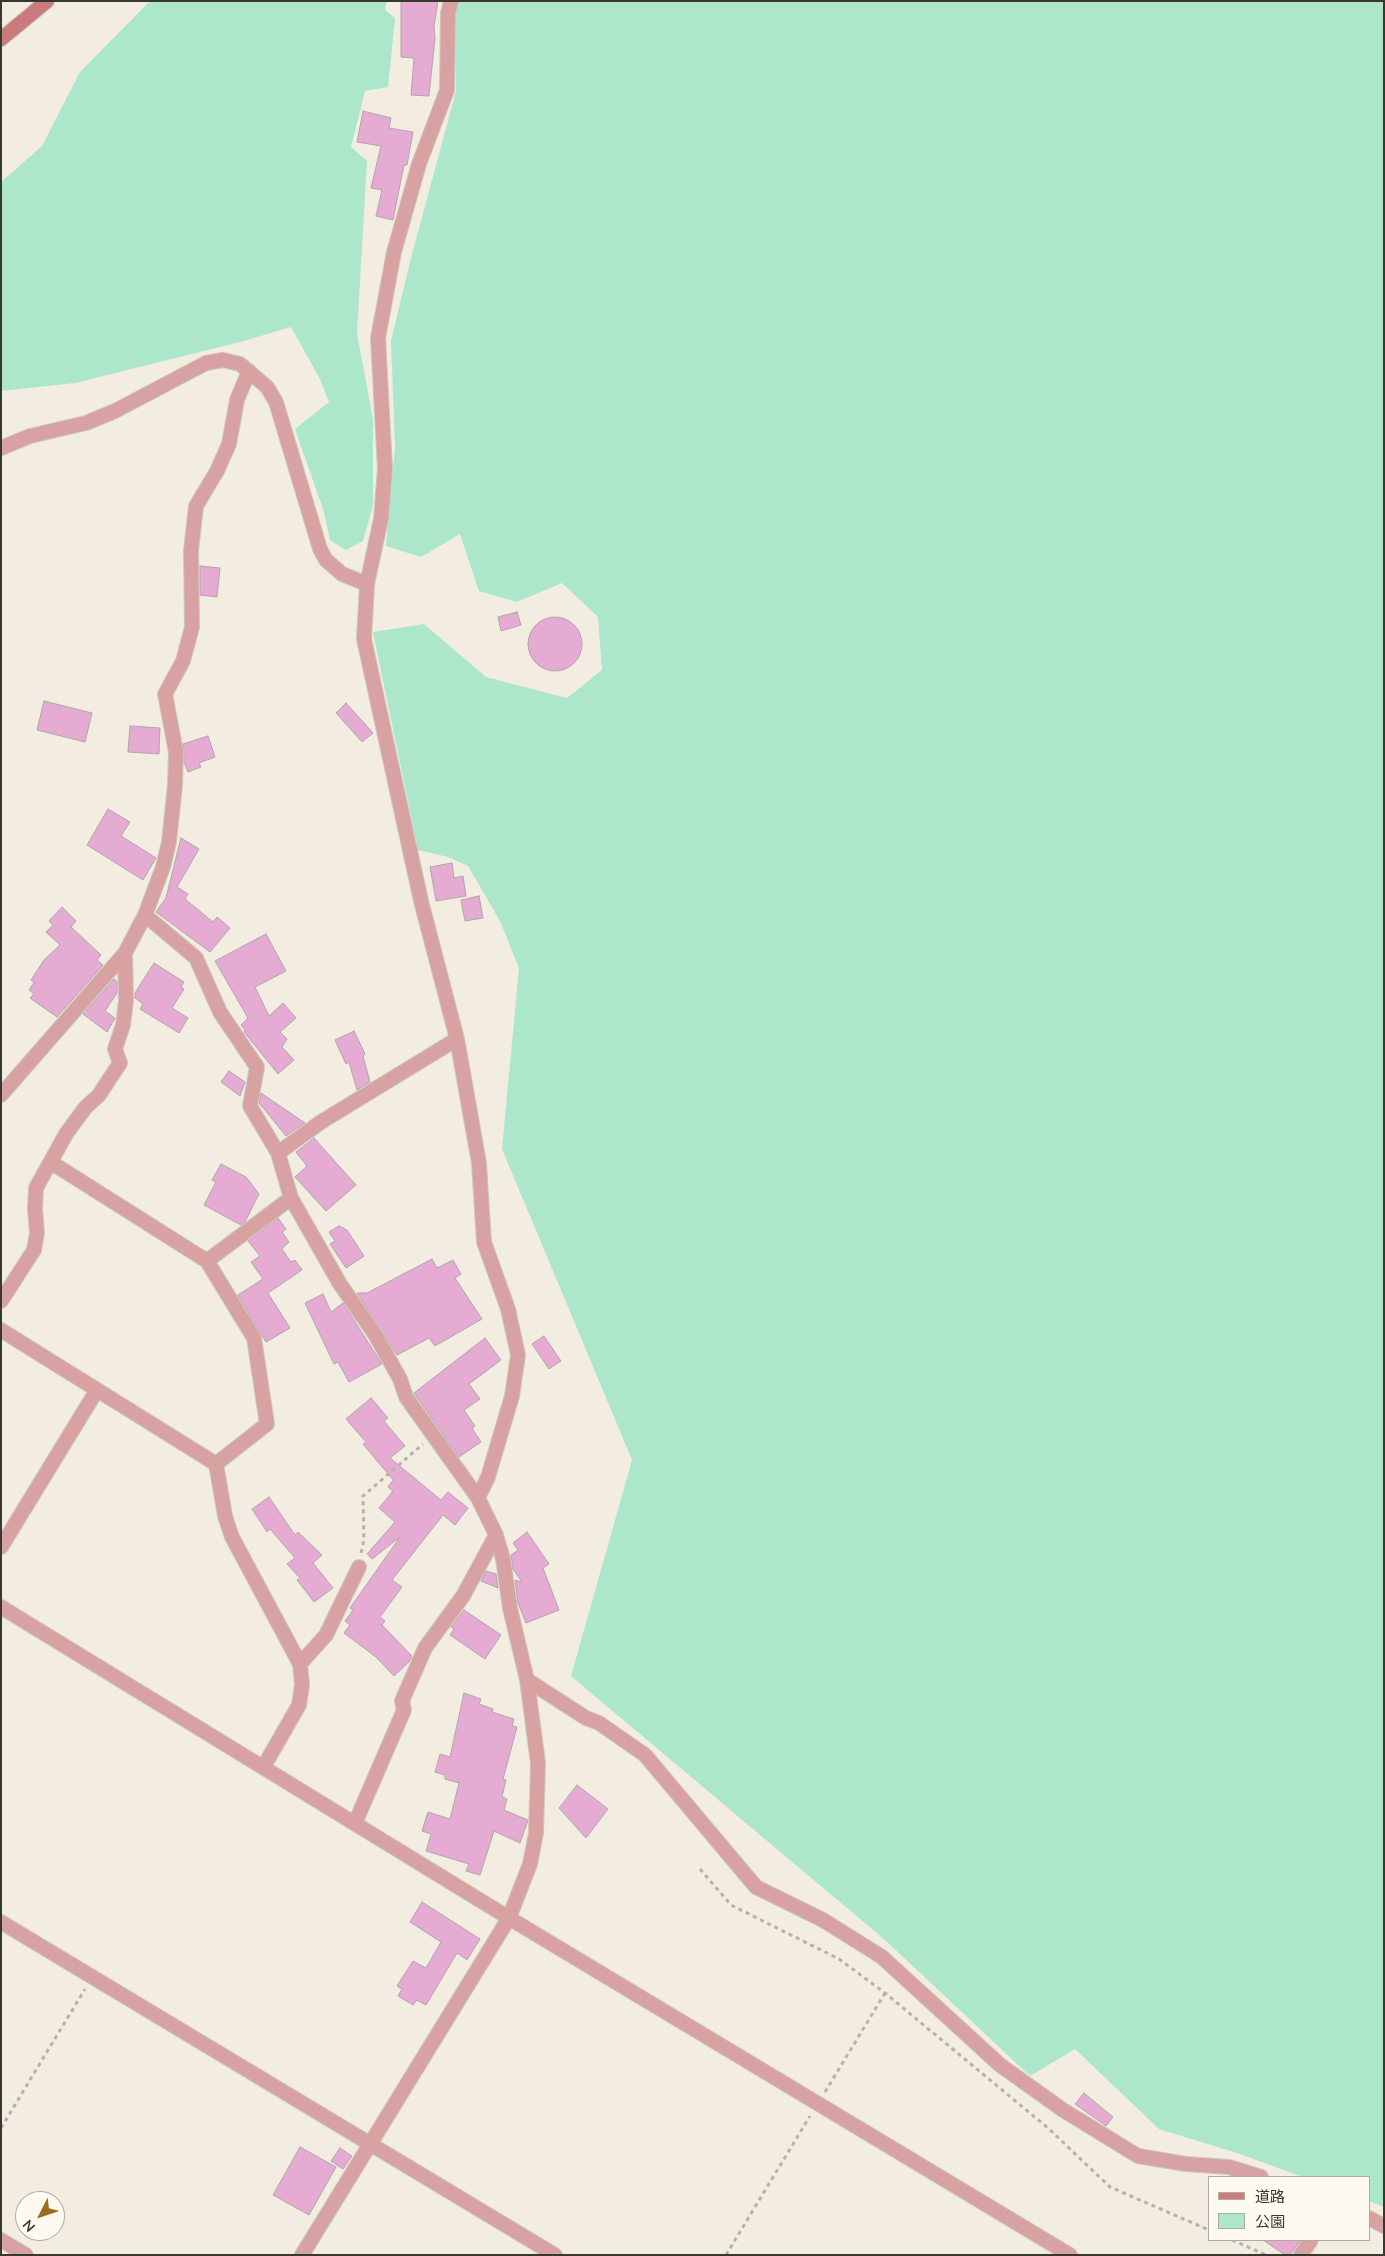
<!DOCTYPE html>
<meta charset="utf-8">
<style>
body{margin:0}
#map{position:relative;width:1385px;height:2256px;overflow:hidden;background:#f2ece1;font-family:"Nunito Sans","Noto Sans JP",sans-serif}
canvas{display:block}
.frame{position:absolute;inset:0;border:2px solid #393732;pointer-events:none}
.legend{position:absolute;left:1208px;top:2176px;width:162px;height:65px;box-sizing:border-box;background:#fefaf1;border:1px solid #afaca5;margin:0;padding:6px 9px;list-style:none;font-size:15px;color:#393732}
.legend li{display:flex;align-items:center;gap:10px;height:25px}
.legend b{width:25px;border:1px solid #afaca5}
.north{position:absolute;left:15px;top:2191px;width:50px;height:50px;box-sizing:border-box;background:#fefaf1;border:1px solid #afaca5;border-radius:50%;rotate:229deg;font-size:14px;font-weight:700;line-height:20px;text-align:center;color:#393732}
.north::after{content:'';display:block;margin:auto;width:18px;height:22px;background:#9c6c1e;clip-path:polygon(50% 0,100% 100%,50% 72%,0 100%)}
</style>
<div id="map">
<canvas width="1385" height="2256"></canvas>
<div class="frame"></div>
<ul class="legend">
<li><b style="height:6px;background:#ca7b7d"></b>道路</li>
<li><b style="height:14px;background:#ace7cb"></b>公園</li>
</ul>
<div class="north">N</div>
</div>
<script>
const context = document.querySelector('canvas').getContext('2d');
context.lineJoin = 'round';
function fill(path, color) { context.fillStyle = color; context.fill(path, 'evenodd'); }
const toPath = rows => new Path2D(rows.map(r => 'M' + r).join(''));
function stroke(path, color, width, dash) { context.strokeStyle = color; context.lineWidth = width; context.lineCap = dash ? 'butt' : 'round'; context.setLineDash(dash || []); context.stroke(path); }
const green = toPath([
 [150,1,387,1,385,10,395,18,388,87,365,91,351,147,367,161,357,333,373,420,373,505,363,541,346,550,330,540,324,512,295,429,329,402,320,379,291,327,240,342,75,383,1,391,1,182,42,146,80,72],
 [454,1,1384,1,1384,2207,1369,2201,1369,2177,1303,2177,1237,2153,1159,2129,1075,2049,1030,2076,885,1940,571,1676,632,1460,502,1149,519,968,500,921,468,866,448,857,418,850,373,632,424,624,486,677,567,698,602,670,598,617,562,583,517,602,479,591,460,534,421,557,386,546,395,446,391,341,411,258,456,91]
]);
const building = toPath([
 [401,1,438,1,434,26,435,38,429,96,411,95,414,58,401,57,401,1],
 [363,111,391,118,389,128,413,132,407,165,404,165,393,220,376,216,382,190,371,188,381,146,357,142,363,111],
 [200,566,220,568,217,597,200,595,200,566],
 [517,612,521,625,501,631,498,617,517,612],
 '528 644a27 27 0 1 1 54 0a27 27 0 1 1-54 0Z',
 [44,701,92,713,85,742,37,730,44,701],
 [346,703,373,733,362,742,336,713,346,703],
 [130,726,160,728,159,754,128,752,130,726],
 [208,736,215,757,199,763,201,767,188,772,184,762,183,744,208,736],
 [108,809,130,822,121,836,156,858,143,880,87,845,108,809],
 [181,838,199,849,177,887,188,894,185,899,213,922,217,917,230,928,210,952,156,912,166,898,181,838],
 [452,863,454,878,463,876,466,896,436,901,430,867,452,863],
 [479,896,483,918,465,921,461,900,479,896],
 [62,907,76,921,71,927,101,955,97,960,103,965,57,1017,30,998,34,994,29,990,34,982,31,980,44,960,60,945,46,932,53,925,49,921,62,907],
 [266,934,286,971,255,987,269,1016,283,1003,296,1018,280,1032,287,1039,282,1047,294,1060,278,1074,244,1032,245,1030,241,1025,248,1018,215,961,266,934],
 [154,963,184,982,181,987,184,989,172,1008,188,1018,179,1033,140,1009,143,1004,135,998,135,993,154,963],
 [114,979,117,982,117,993,105,1011,115,1018,107,1032,83,1014,114,979],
 [354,1031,365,1054,363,1056,370,1082,357,1090,349,1062,346,1064,335,1040,354,1031],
 [229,1071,245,1082,240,1096,221,1082,229,1071],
 [261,1093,305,1123,286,1136,259,1103,261,1093],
 [314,1138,356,1185,326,1211,295,1177,307,1166,296,1152,314,1138],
 [221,1164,246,1177,259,1194,245,1222,241,1225,204,1205,216,1182,212,1180,221,1164],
 [278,1218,286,1229,282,1232,289,1242,282,1249,291,1262,295,1260,302,1270,268,1293,290,1328,266,1342,238,1295,263,1279,251,1262,260,1256,248,1241,278,1218],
 [339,1226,347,1230,364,1256,346,1268,330,1244,335,1241,329,1232,339,1226],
 [432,1259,437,1268,453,1260,461,1274,455,1278,482,1319,435,1346,429,1338,397,1355,357,1293,367,1293,432,1259],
 [323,1294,331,1312,343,1303,382,1364,349,1382,338,1362,334,1364,305,1303,323,1294],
 [544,1336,561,1361,549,1369,532,1344,544,1336],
 [485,1338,501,1360,469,1384,480,1399,464,1410,475,1426,472,1428,481,1442,459,1457,414,1393,485,1338],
 [371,1398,388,1418,384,1421,405,1446,390,1458,441,1500,448,1492,468,1508,455,1525,443,1515,392,1580,402,1587,380,1617,385,1621,382,1625,412,1656,409,1662,394,1676,376,1657,344,1633,350,1625,345,1621,353,1610,350,1608,400,1537,372,1559,367,1554,395,1522,379,1508,393,1491,388,1487,393,1480,363,1444,366,1442,346,1419,371,1398],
 [269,1497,295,1535,298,1532,322,1555,313,1563,333,1588,314,1602,297,1580,300,1578,287,1564,295,1558,270,1529,267,1532,252,1509,269,1497],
 [527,1532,549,1564,543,1568,559,1610,526,1623,518,1603,515,1580,522,1582,513,1569,511,1555,518,1550,513,1543,527,1532],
 [486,1571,496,1574,498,1588,481,1581,486,1571],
 [464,1610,501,1635,485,1659,450,1635,454,1629,451,1627,464,1610],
 [464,1693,481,1699,479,1704,493,1709,492,1712,514,1719,512,1726,517,1727,503,1779,506,1780,502,1797,507,1799,504,1810,528,1820,520,1843,494,1831,480,1875,466,1871,469,1864,426,1851,431,1834,422,1831,428,1812,450,1819,459,1783,445,1779,445,1775,435,1772,440,1754,450,1757,464,1693],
 [577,1785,608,1809,586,1838,559,1808,577,1785],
 [422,1902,480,1939,467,1960,457,1953,426,2005,417,2000,413,2005,398,1996,402,1989,397,1986,413,1961,426,1968,441,1942,410,1922,422,1902],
 [1084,2093,1113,2117,1106,2126,1075,2104,1084,2093],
 [300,2147,336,2167,309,2215,273,2195,300,2147],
 [340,2148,352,2156,343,2169,331,2161,340,2148],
 [1263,2240,1301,2240,1290,2255,1285,2255,1263,2240]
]);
const path = toPath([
 [361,1553,364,1540,363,1496,423,1444],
 [700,1869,731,1905,839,1959,885,1993,1048,2128,1110,2187,1209,2230],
 [825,2092,885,1993],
 [1,2128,85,1989],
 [1232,2240,1266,2255],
 [726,2255,810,2116]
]);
const minor = toPath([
 [451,1,448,13,447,90,419,164,394,252,378,338,385,469,381,519,367,584,364,639,421,901,457,1039,479,1163,484,1242,508,1309,518,1355,512,1396,488,1477,478,1498],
 [1,448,30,436,86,423,115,411,206,363,223,360,240,364,267,387,276,402,320,549,326,560,342,574,367,584],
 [145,915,196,958,220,1012,257,1067,250,1106,278,1153,291,1198,340,1284,376,1336,400,1379,406,1397,478,1498,496,1535,503,1559,510,1608,527,1680,538,1763,536,1833,530,1864,509,1918,302,2255],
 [1,1095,125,953,145,915,163,867,169,842,175,785,176,752,165,694,183,661,192,627,191,551,196,506,217,471,229,444,237,400,249,371],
 [278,1153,321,1122,457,1039],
 [52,1163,207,1261],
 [1,1301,34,1250,37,1233,35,1209,36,1188,66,1134,85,1108,99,1095,120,1063,115,1049,123,1025,126,1001,125,953],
 [1,1330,216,1464,225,1516,232,1537,300,1664,302,1685,299,1705,264,1766],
 [216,1464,267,1424,254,1338,207,1261,291,1198],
 [1,1547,97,1390],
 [1,1607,509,1918,1070,2255],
 [300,1664,326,1635,359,1567],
 [527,1680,586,1718,599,1723,645,1755,756,1887,823,1920,882,1957,1000,2065,1063,2110,1138,2156,1186,2164,1229,2167,1261,2177],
 [355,1823,404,1710,402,1701,425,1648,463,1596,496,1535],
 [1369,2218,1384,2226],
 [1,2240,26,2255],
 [1301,2255,1311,2240]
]);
const tertiary = toPath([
 [1,1922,555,2255]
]);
const secondary = toPath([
 [1,39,47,1]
]);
fill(green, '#ace7cb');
fill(building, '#e5abd3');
stroke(building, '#b0a5ac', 1);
stroke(minor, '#cdc8be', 16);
stroke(tertiary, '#cdc8be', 16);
stroke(secondary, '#cdc8be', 16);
stroke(path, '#b7b2a9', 3, [4, 4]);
stroke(minor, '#d8a1a2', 14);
stroke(tertiary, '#d8a1a2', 14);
stroke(secondary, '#ca7b7d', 14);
</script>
